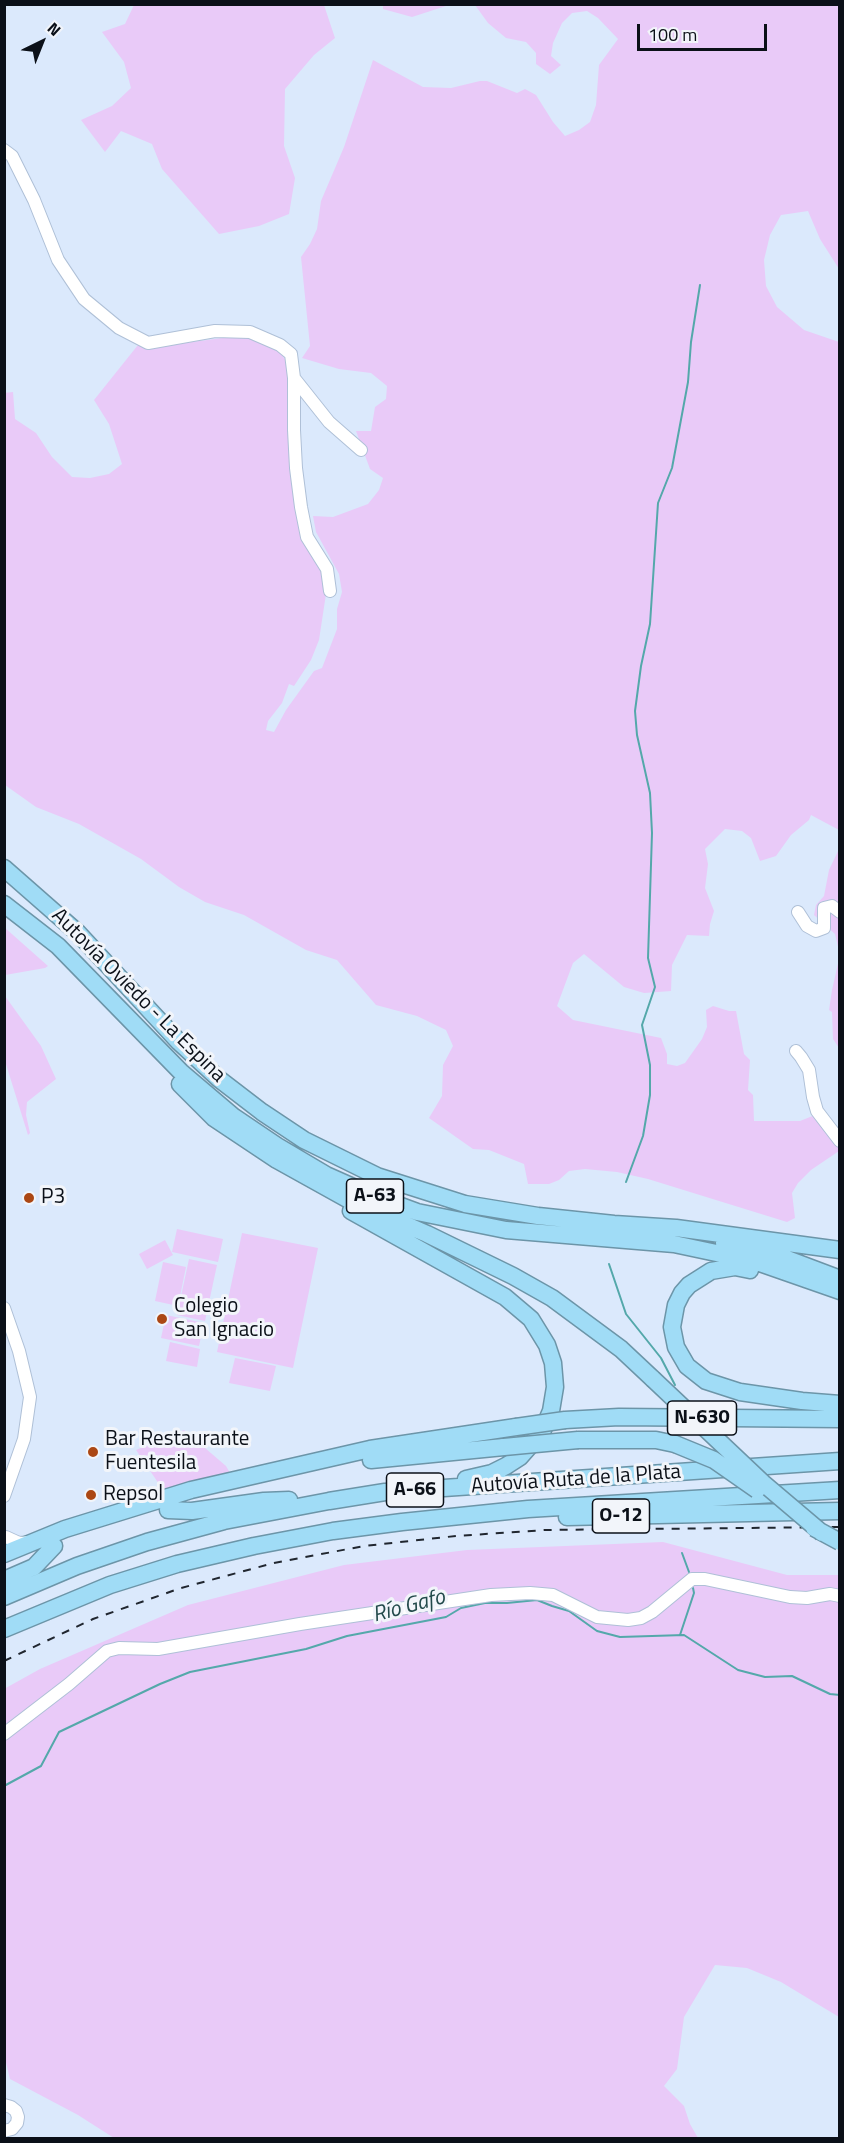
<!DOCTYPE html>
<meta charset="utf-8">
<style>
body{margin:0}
#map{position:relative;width:844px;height:2143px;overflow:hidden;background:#dbe9fc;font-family:"Titillium Web",sans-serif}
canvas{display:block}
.frame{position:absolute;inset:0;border:6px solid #0b1018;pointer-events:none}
.north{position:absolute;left:12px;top:12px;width:60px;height:60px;-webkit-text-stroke:4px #f2f5fa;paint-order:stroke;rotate:43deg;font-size:16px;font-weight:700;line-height:24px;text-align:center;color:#0b1018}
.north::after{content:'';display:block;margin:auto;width:21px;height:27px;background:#0b1018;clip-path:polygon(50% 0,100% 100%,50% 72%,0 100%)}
.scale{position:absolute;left:637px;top:24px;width:130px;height:27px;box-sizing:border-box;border:3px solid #0b1018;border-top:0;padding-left:8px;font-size:18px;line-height:21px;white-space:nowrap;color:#0b1018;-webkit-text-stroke:4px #f2f5fa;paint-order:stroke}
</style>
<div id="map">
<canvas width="844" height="2143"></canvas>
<div class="frame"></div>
<div class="north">N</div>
<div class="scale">100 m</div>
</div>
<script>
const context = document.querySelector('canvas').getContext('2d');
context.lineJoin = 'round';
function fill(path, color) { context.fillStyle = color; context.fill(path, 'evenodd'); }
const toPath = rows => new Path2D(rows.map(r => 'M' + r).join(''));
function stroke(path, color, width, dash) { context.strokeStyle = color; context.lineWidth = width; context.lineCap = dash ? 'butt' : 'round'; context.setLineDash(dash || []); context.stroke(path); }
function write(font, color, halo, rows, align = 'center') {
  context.font = font + ' "Titillium Web",sans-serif'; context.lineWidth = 6; context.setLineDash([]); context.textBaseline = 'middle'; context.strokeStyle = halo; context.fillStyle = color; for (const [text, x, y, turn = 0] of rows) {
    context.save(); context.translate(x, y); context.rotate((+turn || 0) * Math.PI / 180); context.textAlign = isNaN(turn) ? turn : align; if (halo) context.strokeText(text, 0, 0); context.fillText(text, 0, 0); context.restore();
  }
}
const green = toPath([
 [134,5,324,5,335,38,314,55,285,89,284,146,295,178,289,214,259,226,219,234,162,169,152,144,121,131,105,152,81,120,112,106,131,88,124,62,102,32,125,24],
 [383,5,383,4,449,5,412,17,383,9],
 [475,5,840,5,839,269,820,239,808,211,781,215,770,235,764,260,766,286,777,307,804,330,839,342,839,830,811,815,809,820,791,835,776,856,760,861,751,838,742,831,725,829,705,849,708,864,705,888,714,911,710,924,709,936,687,935,672,965,671,991,644,993,624,987,584,954,573,963,557,1006,573,1020,661,1038,667,1054,667,1064,677,1066,685,1063,702,1039,707,1027,706,1010,713,1006,729,1011,736,1011,744,1054,750,1060,748,1090,753,1095,754,1121,800,1121,815,1115,839,1146,839,1151,811,1170,798,1183,792,1193,795,1218,787,1222,648,1179,617,1172,585,1169,569,1171,559,1180,549,1184,528,1184,524,1164,489,1150,473,1149,429,1118,442,1096,443,1065,453,1046,446,1030,417,1016,376,1005,337,960,306,950,244,915,205,902,179,887,141,859,79,824,36,807,5,785,4,393,13,392,15,419,36,433,52,457,72,477,90,478,109,474,122,464,109,424,94,400,138,345,154,347,245,335,262,342,279,351,287,362,290,374,296,488,323,569,326,594,319,640,311,660,294,686,289,684,282,703,268,721,266,730,274,732,286,710,314,671,322,668,337,629,337,609,342,592,339,574,316,532,313,516,333,517,368,504,379,490,383,478,370,469,356,431,371,431,375,407,386,399,387,386,371,373,339,369,302,358,310,346,301,257,310,244,317,229,321,201,344,147,373,60,423,87,451,88,480,81,487,81,517,93,525,89,536,95,553,122,565,136,579,130,590,122,596,105,599,65,618,39,598,18,587,11,572,13,562,23,553,43,551,56,561,65,550,74,536,64,536,53,526,42,506,38,488,23],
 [839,849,839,951,835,934,814,915,816,905,824,896,829,870],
 [4,927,48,966,45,968,5,975],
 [839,959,839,1048,833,1039,832,1012,829,1010,832,990],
 [5,996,41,1046,56,1079,27,1102,26,1115,30,1133,28,1135,5,1061],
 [177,1229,223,1239,218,1262,172,1252],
 [242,1233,318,1248,293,1368,217,1352],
 [165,1240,173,1255,147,1269,139,1254],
 [189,1259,217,1265,205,1321,177,1315],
 [163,1262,186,1267,178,1306,155,1301],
 [166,1315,204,1323,199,1346,161,1338],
 [170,1342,200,1349,197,1367,166,1361],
 [235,1358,276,1366,270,1391,229,1383],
 [184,1430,226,1466,230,1473,163,1490,136,1450],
 [663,1542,787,1575,839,1575,839,2017,781,1982,747,1968,715,1965,684,2017,677,2069,664,2086,684,2106,690,2124,698,2138,114,2138,78,2115,10,2079,4,2054,4,1689,40,1669,188,1605,344,1565,467,1550]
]);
const stream = toPath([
 [626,1182,643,1136,650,1095,650,1065,642,1025,655,987,648,958,652,833,650,793,637,735,635,711,641,666,650,624,658,503,672,468,688,382,691,342,700,285],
 [609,1264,626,1314,661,1358,675,1385],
 [682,1553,689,1572],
 [680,1635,694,1593,693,1588],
 [4,1786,41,1766,59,1732,160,1684,190,1672,306,1649,347,1636,446,1617,461,1608,485,1603,507,1603,537,1600,552,1606,569,1611,597,1631,620,1637,684,1635,738,1670,765,1677,792,1676,830,1694,840,1695]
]);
const minor = toPath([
 [4,150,12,156,34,200,58,260,84,299,119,328,148,343,215,331,250,332,280,345,291,354,294,378,294,430,296,468,301,507,307,537,327,569,330,591],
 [294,378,329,422,361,450],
 [798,912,807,926,816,931,824,928,824,908,832,906,840,912],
 [796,1051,801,1057,809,1070,813,1097,817,1111,840,1141],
 [4,1308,19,1351,30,1397,24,1439,4,1496],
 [6,1537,19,1543,30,1542],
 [4,1734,69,1684,107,1651,119,1648,158,1649,300,1624,491,1595,530,1593,553,1595,597,1617,628,1620,641,1618,652,1612,692,1579,705,1579,790,1597,807,1598,830,1594,840,1596],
 [4,2105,11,2107,16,2111,18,2117,17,2123,12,2129,4,2131]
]);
const highway = toPath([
 [4,868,78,933,179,1042,219,1079,262,1112,304,1140,377,1176,465,1204,538,1216,614,1224,676,1228,840,1250],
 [4,904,58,946,181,1072,234,1117,277,1146,326,1175,371,1195,417,1212,506,1230,674,1244,754,1261,840,1291],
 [180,1084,214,1118,277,1160,349,1200,427,1234,513,1276,552,1298,621,1349,653,1379],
 [351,1211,505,1297,531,1319,547,1345,553,1363,555,1387,551,1411,542,1432,520,1457,506,1466,492,1473,466,1479],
 [724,1243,787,1259,840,1279],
 [750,1270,735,1267,711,1271,689,1285,682,1293,676,1305,672,1327,676,1347,687,1366,706,1381,740,1392,802,1401,840,1404],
 [565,1420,619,1417,840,1419],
 [578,1440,656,1440,675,1444],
 [371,1460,504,1447],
 [168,1510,192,1511,264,1501,289,1500],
 [567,1517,840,1511],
 [4,1554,65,1529,191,1490,370,1449,516,1427],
 [4,1580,34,1567,54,1546],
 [4,1597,77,1566,147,1542,224,1521,329,1501,385,1492,840,1461],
 [4,1629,110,1585,177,1564,254,1546,333,1531,402,1522,528,1509,840,1490]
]);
const rail = toPath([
 [4,1661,93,1619,181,1588,274,1563,364,1546,456,1536,545,1530,840,1527]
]);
const highwayBridge = toPath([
 [653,1379,763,1483,822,1533],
 [516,1427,565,1420],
 [675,1444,714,1460,757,1490],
 [504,1447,578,1440],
 [814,1528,840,1542]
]);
const markers = [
 [29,1198,6,"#ab4714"],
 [162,1319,6,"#ab4714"],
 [93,1452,6,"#ab4714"],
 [91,1495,6,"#ab4714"]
];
const shields = [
 [375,1196,57],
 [702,1418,69],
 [415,1490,57],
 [621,1516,57]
];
const shieldNames = [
 ["A-63",375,1196],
 ["N-630",702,1418],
 ["A-66",415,1490],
 ["O-12",621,1516]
];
const streetNames = [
 ["Autovía Oviedo - La Espina",138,996,45],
 ["Autovía Ruta de la Plata",576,1480,-4]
];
const poiNames = [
 ["P3",41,1198],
 ["Colegio",174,1307],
 ["San Ignacio",174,1331],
 ["Bar Restaurante",105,1440],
 ["Fuentesila",105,1464],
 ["Repsol",103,1495]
];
const waterNames = [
 ["Río Gafo",409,1607,-15]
];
fill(green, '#e9caf8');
stroke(stream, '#54a8aa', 2);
stroke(minor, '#afc0d7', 14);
stroke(highway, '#6c95a8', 19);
stroke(minor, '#fff', 12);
stroke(highway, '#a0dcf6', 16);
stroke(rail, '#20262f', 2, [8, 8]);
stroke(highwayBridge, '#6c95a8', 19, []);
stroke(highwayBridge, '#a0dcf6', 16);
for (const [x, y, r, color] of markers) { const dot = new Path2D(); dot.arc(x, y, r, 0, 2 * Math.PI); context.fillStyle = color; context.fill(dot); stroke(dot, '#f2f5fa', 2); }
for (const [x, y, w] of shields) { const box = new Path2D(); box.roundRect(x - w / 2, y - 17, w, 34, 4.5); context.fillStyle = '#f2f5fa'; context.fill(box); stroke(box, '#0b1018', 1.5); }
write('bold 20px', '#0b1018', null, shieldNames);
write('21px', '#0b1018', '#f2f5fa', streetNames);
write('21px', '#0b1018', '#f2f5fa', poiNames, 'left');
write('italic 22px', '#234a4b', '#f2f5fa', waterNames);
</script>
